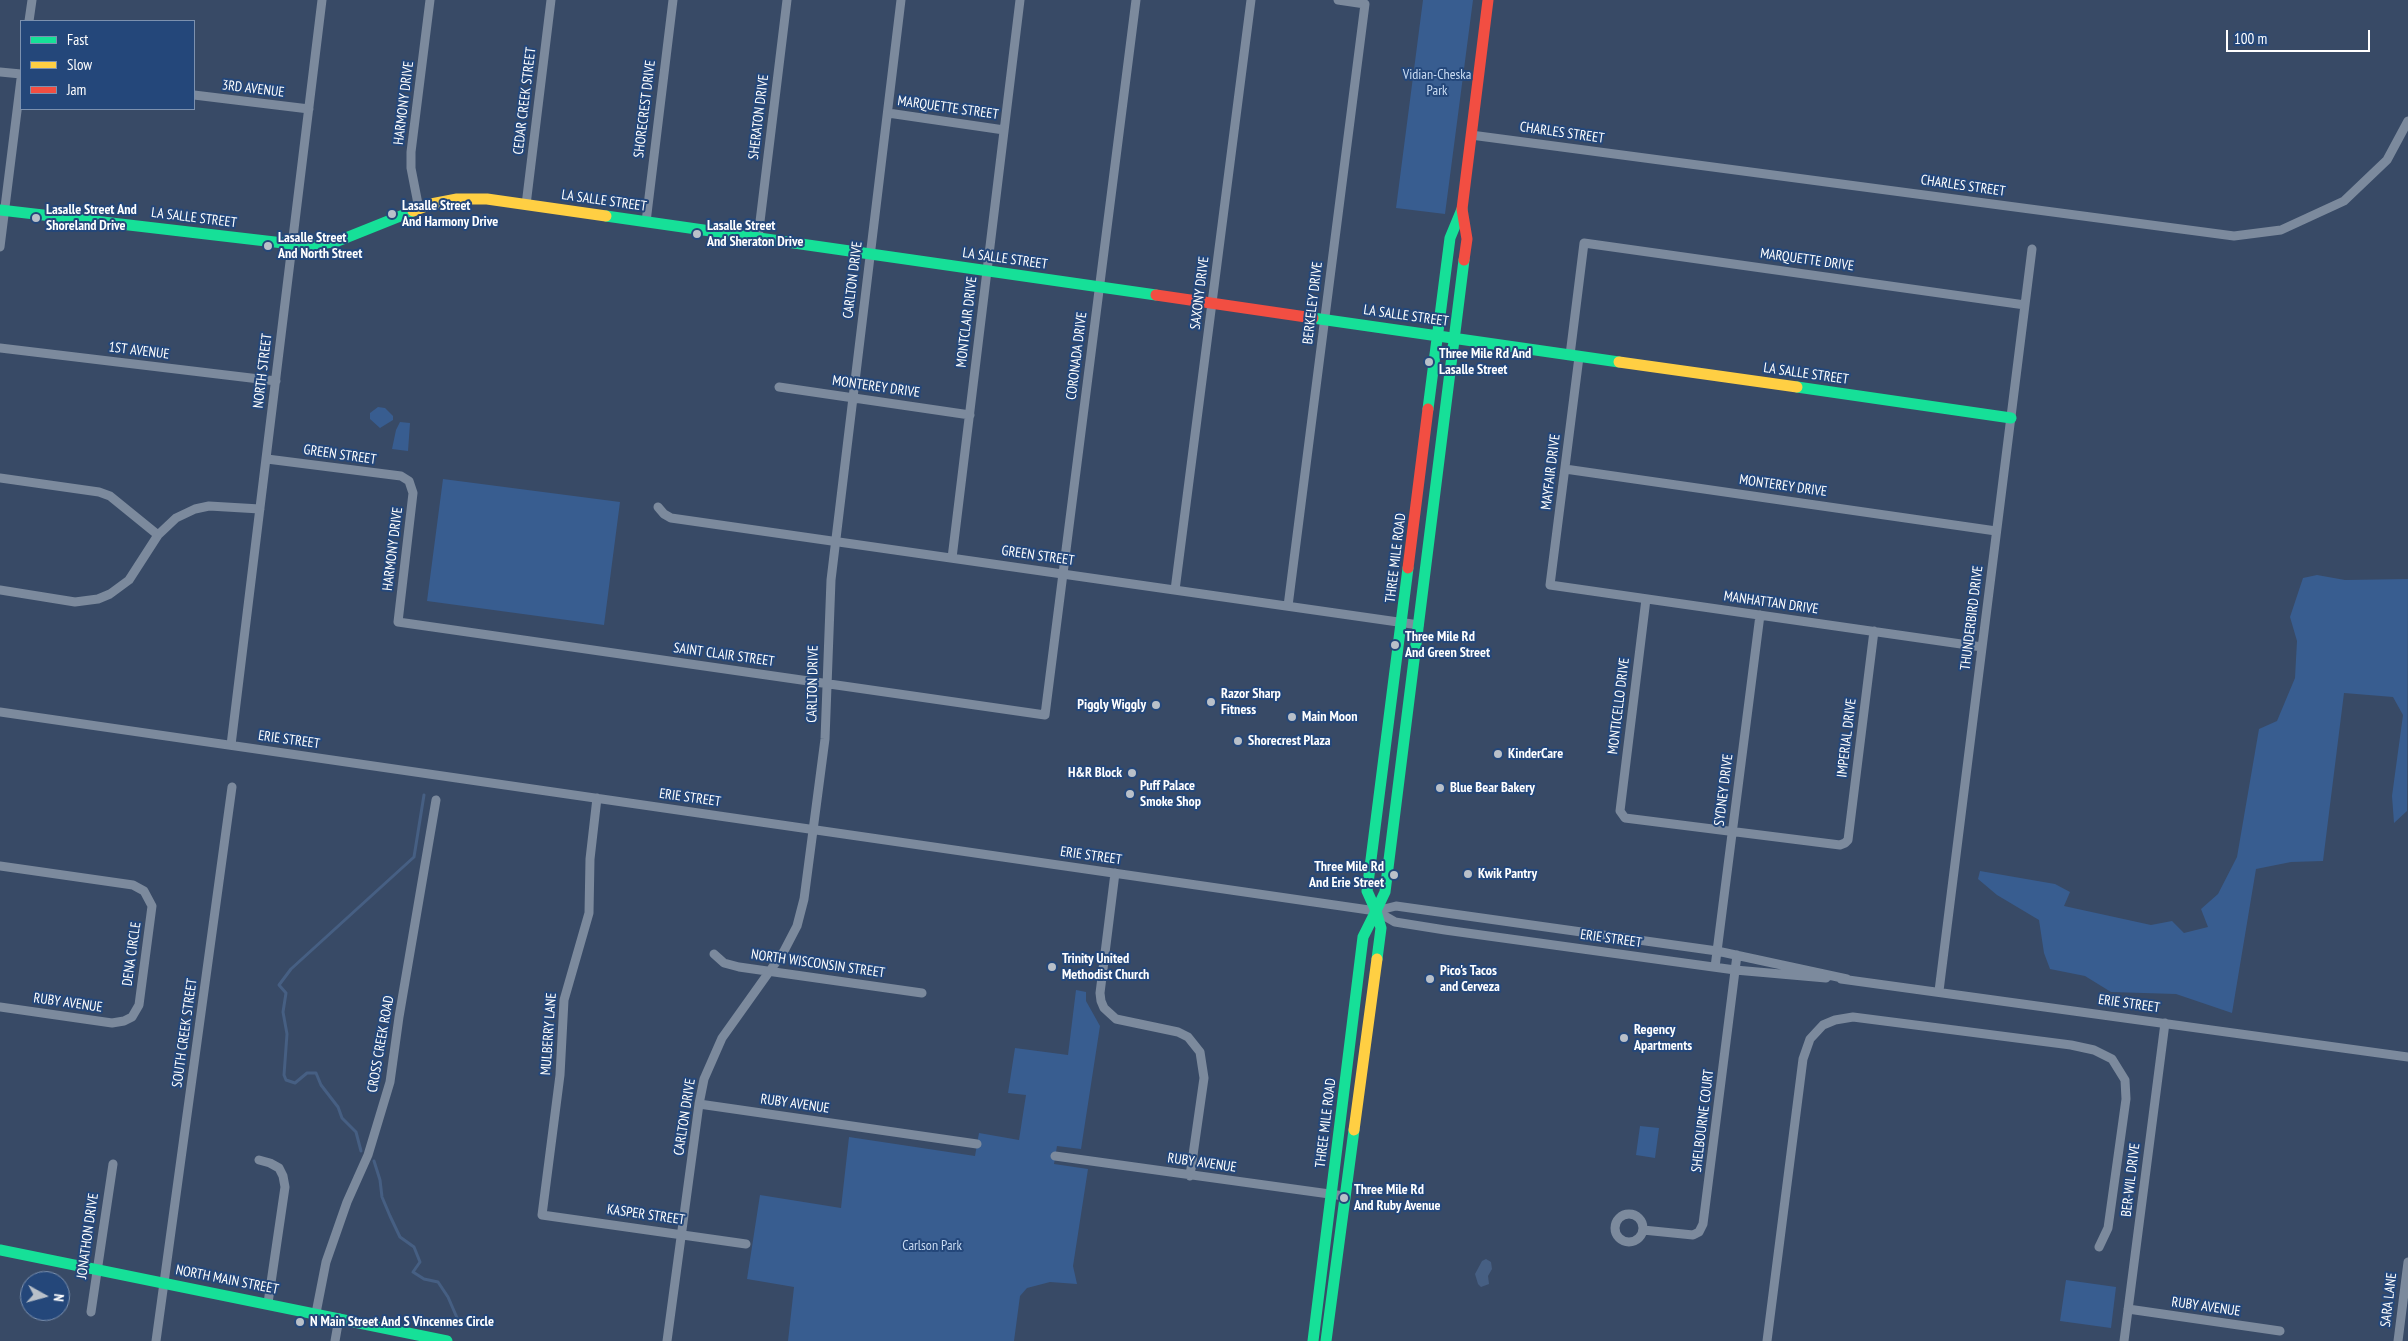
<!DOCTYPE html>
<style>
body{margin:0}
#map{position:relative;width:2408px;height:1341px;overflow:hidden;background:#384a66;font-family:"PT Sans Narrow",sans-serif}
canvas{display:block}
.legend{position:absolute;left:20px;top:20px;width:175px;height:90px;box-sizing:border-box;background:#24477a;border:1px solid #7c91af;margin:0;padding:6px 9px;list-style:none;font-size:15px;color:#fff}
.legend li{display:flex;align-items:center;gap:10px;height:25px}
.legend b{width:25px;border:1px solid #7c91af}
.north{position:absolute;left:20px;top:1271px;width:50px;height:50px;box-sizing:border-box;background:#24477a;border:1px solid #7c91af;border-radius:50%;rotate:97deg;font-size:14px;font-weight:700;line-height:20px;text-align:center;color:#fff}
.north::after{content:'';display:block;margin:auto;width:18px;height:22px;background:#b9c0c9;clip-path:polygon(50% 0,100% 100%,50% 72%,0 100%)}
.scale{position:absolute;left:2226px;top:30px;width:144px;height:22px;box-sizing:border-box;border:2px solid #fff;border-top:0;padding-left:6px;font-size:15px;line-height:18px;white-space:nowrap;color:#fff;-webkit-text-stroke:4px #24477a;paint-order:stroke}
</style>
<div id="map">
<canvas width="2408" height="1341"></canvas>
<ul class="legend">
<li><b style="height:6px;background:#16e098"></b>Fast</li>
<li><b style="height:6px;background:#ffcf43"></b>Slow</li>
<li><b style="height:6px;background:#f24e42"></b>Jam</li>
</ul>
<div class="north">N</div>
<div class="scale">100 m</div>
</div>
<script>
const context = document.querySelector('canvas').getContext('2d');
context.lineJoin = 'round';
function fill(path, color) { context.fillStyle = color; context.fill(path, 'evenodd'); }
const toPath = rows => new Path2D(rows.map(r => 'M' + r).join(''));
function stroke(path, color, width, dash) { context.strokeStyle = color; context.lineWidth = width; context.lineCap = dash ? 'butt' : 'round'; context.setLineDash(dash || []); context.stroke(path); }
function write(font, color, halo, rows, align = 'center') {
  context.font = font + ' "PT Sans Narrow",sans-serif'; context.lineWidth = 4; context.setLineDash([]); context.textBaseline = 'middle'; context.strokeStyle = halo; context.fillStyle = color; for (const [text, x, y, turn = 0] of rows) {
    context.save(); context.translate(x, y); context.rotate((+turn || 0) * Math.PI / 180); context.textAlign = isNaN(turn) ? turn : align; if (halo) context.strokeText(text, 0, 0); context.fillText(text, 0, 0); context.restore();
  }
}
const green = toPath([
 [1423,0,1473,0,1445,214,1396,208],
 [378,407,385,408,393,416,393,420,380,428,370,419,370,413],
 [400,422,410,423,408,451,392,449,396,430],
 [443,479,620,502,604,625,427,601],
 [2317,575,2345,580,2408,579,2407,811,2394,823,2392,796,2403,715,2393,697,2344,693,2323,861,2291,862,2256,869,2232,1013,2176,994,2111,992,2085,976,2050,969,2044,953,2039,920,1997,895,1978,879,1980,871,2055,884,2070,892,2064,906,2151,925,2172,921,2184,933,2208,927,2201,909,2218,894,2237,857,2259,729,2277,721,2295,678,2297,641,2290,617,2303,578],
 [1076,990,1086,992,1086,1001,1100,1026,1081,1149,1057,1146,1054,1164,1088,1169,1073,1266,1077,1284,1050,1282,1027,1288,1020,1296,1014,1341,788,1341,794,1287,747,1279,760,1195,841,1208,849,1137,975,1156,979,1133,1019,1140,1026,1095,1008,1093,1015,1048,1068,1055],
 [1640,1126,1659,1128,1655,1158,1636,1155],
 [2066,1280,2116,1287,2111,1328,2060,1321]
]);
const water = toPath([
 [1486,1259,1491,1262,1492,1269,1488,1276,1489,1284,1481,1287,1478,1284,1475,1274,1482,1261]
]);
const stream = toPath([
 [361,1151,356,1132,342,1118,338,1107,321,1085,316,1073,307,1073,295,1083,286,1080,284,1075,287,1034,283,1012,286,993,279,985,291,969,414,857,424,795],
 [374,1161,380,1180,382,1197,390,1216,400,1237,414,1247,420,1262,413,1272,424,1279,438,1282,448,1297,461,1327]
]);
const street = toPath([
 [29,21,32,0],
 [0,72,21,74],
 [194,95,309,109],
 [888,113,1004,130],
 [1471,135,2234,236,2281,230,2344,201,2387,160,2408,121],
 [526,205,551,0],
 [419,209,411,168,411,152,430,0],
 [646,222,673,0],
 [758,238,787,0],
 [0,247,21,79],
 [0,348,276,381],
 [1570,355,1584,243,2025,305],
 [1579,357,1550,585,1982,647],
 [779,387,970,415],
 [267,459,401,476,409,481,413,493,398,622,1045,715,1136,0],
 [1565,469,1996,531],
 [0,478,99,492,110,496,158,535],
 [658,507,664,514,671,518,1419,625],
 [952,558,1020,0],
 [0,590,75,602,98,599,110,594,129,580,158,535,176,518,195,509,209,506,260,509],
 [1175,590,1251,0],
 [1646,599,1620,811,1625,818,1840,845,1845,843,1848,840,1874,631],
 [1288,606,1365,4,1338,0],
 [0,712,1376,911,1396,906,1717,951,1847,979],
 [231,745,322,0],
 [597,798,590,859,589,913,564,1000,560,1075,542,1215,746,1244],
 [0,866,133,885,144,891,152,906,139,1005,132,1017,124,1021,112,1023,0,1007],
 [1115,873,1100,993,1101,1001,1104,1008,1116,1019,1178,1032,1188,1037,1200,1052,1204,1078,1190,1176],
 [1376,911,1395,922,1445,930,1735,970,1826,978],
 [714,954,724,963,739,967,922,993],
 [1715,967,1760,615],
 [1841,979,2408,1057],
 [1939,991,2032,249],
 [699,1104,977,1144],
 [1055,1156,1344,1196],
 [259,1160,270,1163,279,1168,283,1176,285,1187,268,1303],
 '1615 1228a14 14 0 1 1 28 0a14 14 0 1 1-28 0Z',
 [1643,1230,1693,1235,1699,1232,1703,1224,1737,955],
 [2128,1309,2280,1331],
 [91,1312,113,1164],
 [316,1313,326,1262,347,1202,368,1155,390,1082,399,1017,436,800],
 [156,1341,232,787],
 [335,1341,339,1318],
 [667,1341,699,1104,704,1079,722,1038,784,951,797,926,804,899,825,739,831,580,901,0],
 [1767,1341,1803,1059,1810,1039,1823,1025,1835,1020,1853,1017,2071,1045,2094,1050,2112,1059,2125,1080,2126,1099,2108,1228,2099,1247],
 [2124,1341,2165,1023],
 [2398,1341,2408,1262]
]);
const fast = toPath([
 [0,210,309,246,338,241,413,211],
 [606,216,1156,295],
 [1313,318,1619,362],
 [1797,387,2011,418],
 [1428,409,1450,238,1462,209],
 [1376,911,1385,892,1464,260],
 [1376,911,1367,891,1408,568],
 [0,1250,447,1341],
 [1313,1341,1363,937,1376,911,1381,928,1377,959],
 [1326,1341,1354,1130]
]);
const slow = toPath([
 [413,211,431,204,457,199,487,199,606,216],
 [1619,362,1797,387],
 [1354,1130,1377,959]
]);
const jam = toPath([
 [1464,260,1467,239,1462,209,1488,0],
 [1156,295,1313,318],
 [1408,568,1428,409]
]);
const markers = [
 [392,214,5,"#b9c0c9"],
 [36,218,5,"#b9c0c9"],
 [697,234,5,"#b9c0c9"],
 [268,246,5,"#b9c0c9"],
 [1429,362,5,"#b9c0c9"],
 [1395,645,5,"#b9c0c9"],
 [1211,702,5,"#b9c0c9"],
 [1156,705,5,"#b9c0c9"],
 [1292,717,5,"#b9c0c9"],
 [1238,741,5,"#b9c0c9"],
 [1498,754,5,"#b9c0c9"],
 [1132,773,5,"#b9c0c9"],
 [1440,788,5,"#b9c0c9"],
 [1130,794,5,"#b9c0c9"],
 [1468,874,5,"#b9c0c9"],
 [1394,875,5,"#b9c0c9"],
 [1052,967,5,"#b9c0c9"],
 [1430,979,5,"#b9c0c9"],
 [1624,1038,5,"#b9c0c9"],
 [1344,1198,5,"#b9c0c9"],
 [300,1322,5,"#b9c0c9"]
];
const parkNames = [
 ["Vidian-Cheska",1437,75],
 ["Park",1437,91],
 ["Carlson Park",932,1246]
];
const streetNames = [
 ["3RD AVENUE",253,89,7],
 ["CEDAR CREEK STREET",525,101,-83],
 ["HARMONY DRIVE",404,103,-83],
 ["MARQUETTE STREET",948,108,8],
 ["SHORECREST DRIVE",645,109,-83],
 ["SHERATON DRIVE",759,117,-83],
 ["CHARLES STREET",1562,133,8],
 ["CHARLES STREET",1963,186,8],
 ["LA SALLE STREET",604,201,8],
 ["LA SALLE STREET",194,218,7],
 ["LA SALLE STREET",1005,259,8],
 ["MARQUETTE DRIVE",1807,260,8],
 ["CARLTON DRIVE",853,280,-83],
 ["SAXONY DRIVE",1200,293,-83],
 ["BERKELEY DRIVE",1313,303,-83],
 ["LA SALLE STREET",1406,316,8],
 ["MONTCLAIR DRIVE",967,322,-83],
 ["1ST AVENUE",139,351,7],
 ["CORONADA DRIVE",1077,356,-83],
 ["NORTH STREET",263,371,-83],
 ["LA SALLE STREET",1806,374,8],
 ["MONTEREY DRIVE",876,387,8],
 ["GREEN STREET",340,455,8],
 ["MAYFAIR DRIVE",1551,472,-83],
 ["MONTEREY DRIVE",1783,486,8],
 ["HARMONY DRIVE",393,549,-83],
 ["GREEN STREET",1038,556,8],
 ["THREE MILE ROAD",1396,558,-83],
 ["MANHATTAN DRIVE",1771,603,8],
 ["THUNDERBIRD DRIVE",1972,618,-83],
 ["SAINT CLAIR STREET",724,655,8],
 ["CARLTON DRIVE",813,684,-89],
 ["MONTICELLO DRIVE",1619,706,-83],
 ["IMPERIAL DRIVE",1847,738,-83],
 ["ERIE STREET",289,740,8],
 ["SYDNEY DRIVE",1724,790,-83],
 ["ERIE STREET",690,798,8],
 ["ERIE STREET",1091,856,8],
 ["ERIE STREET",1611,939,8],
 ["DENA CIRCLE",132,954,-82],
 ["NORTH WISCONSIN STREET",818,964,8],
 ["RUBY AVENUE",68,1003,8],
 ["ERIE STREET",2129,1004,8],
 ["SOUTH CREEK STREET",185,1033,-82],
 ["MULBERRY LANE",549,1034,-86],
 ["CROSS CREEK ROAD",381,1044,-80],
 ["RUBY AVENUE",795,1104,8],
 ["CARLTON DRIVE",685,1117,-81],
 ["SHELBOURNE COURT",1703,1121,-83],
 ["THREE MILE ROAD",1326,1123,-83],
 ["RUBY AVENUE",1202,1163,8],
 ["BER-WIL DRIVE",2131,1180,-83],
 ["KASPER STREET",646,1215,8],
 ["JONATHON DRIVE",88,1236,-82],
 ["NORTH MAIN STREET",227,1280,11],
 ["SARA LANE",2389,1300,-83],
 ["RUBY AVENUE",2206,1307,8]
];
const poiNames = [
 ["Lasalle Street",402,206],
 ["And Harmony Drive",402,222],
 ["Lasalle Street And",46,210],
 ["Shoreland Drive",46,226],
 ["Lasalle Street",707,226],
 ["And Sheraton Drive",707,242],
 ["Lasalle Street",278,238],
 ["And North Street",278,254],
 ["Three Mile Rd And",1439,354],
 ["Lasalle Street",1439,370],
 ["Three Mile Rd",1405,637],
 ["And Green Street",1405,653],
 ["Razor Sharp",1221,694],
 ["Fitness",1221,710],
 ["Piggly Wiggly",1146,705,"right"],
 ["Main Moon",1302,717],
 ["Shorecrest Plaza",1248,741],
 ["KinderCare",1508,754],
 ["H&R Block",1122,773,"right"],
 ["Puff Palace",1140,786],
 ["Smoke Shop",1140,802],
 ["Blue Bear Bakery",1450,788],
 ["Three Mile Rd",1384,867,"right"],
 ["And Erie Street",1384,883,"right"],
 ["Kwik Pantry",1478,874],
 ["Trinity United",1062,959],
 ["Methodist Church",1062,975],
 ["Pico's Tacos",1440,971],
 ["and Cerveza",1440,987],
 ["Regency",1634,1030],
 ["Apartments",1634,1046],
 ["Three Mile Rd",1354,1190],
 ["And Ruby Avenue",1354,1206],
 ["N Main Street And S Vincennes Circle",310,1322]
];
fill(green, '#385d90');
fill(water, '#465f83');
stroke(stream, '#465f83', 3);
stroke(street, '#7c8a9d', 9);
stroke(fast, '#16e098', 11);
stroke(slow, '#ffcf43', 11);
stroke(jam, '#f24e42', 11);
for (const [x, y, r, color] of markers) { const dot = new Path2D(); dot.arc(x, y, r, 0, 2 * Math.PI); context.fillStyle = color; context.fill(dot); stroke(dot, '#24477a', 2); }
write('14px', '#cadcf3', '#24477a', parkNames);
write('14px', '#fff', '#24477a', streetNames);
write('bold 14px', '#fff', '#24477a', poiNames, 'left');
</script>
